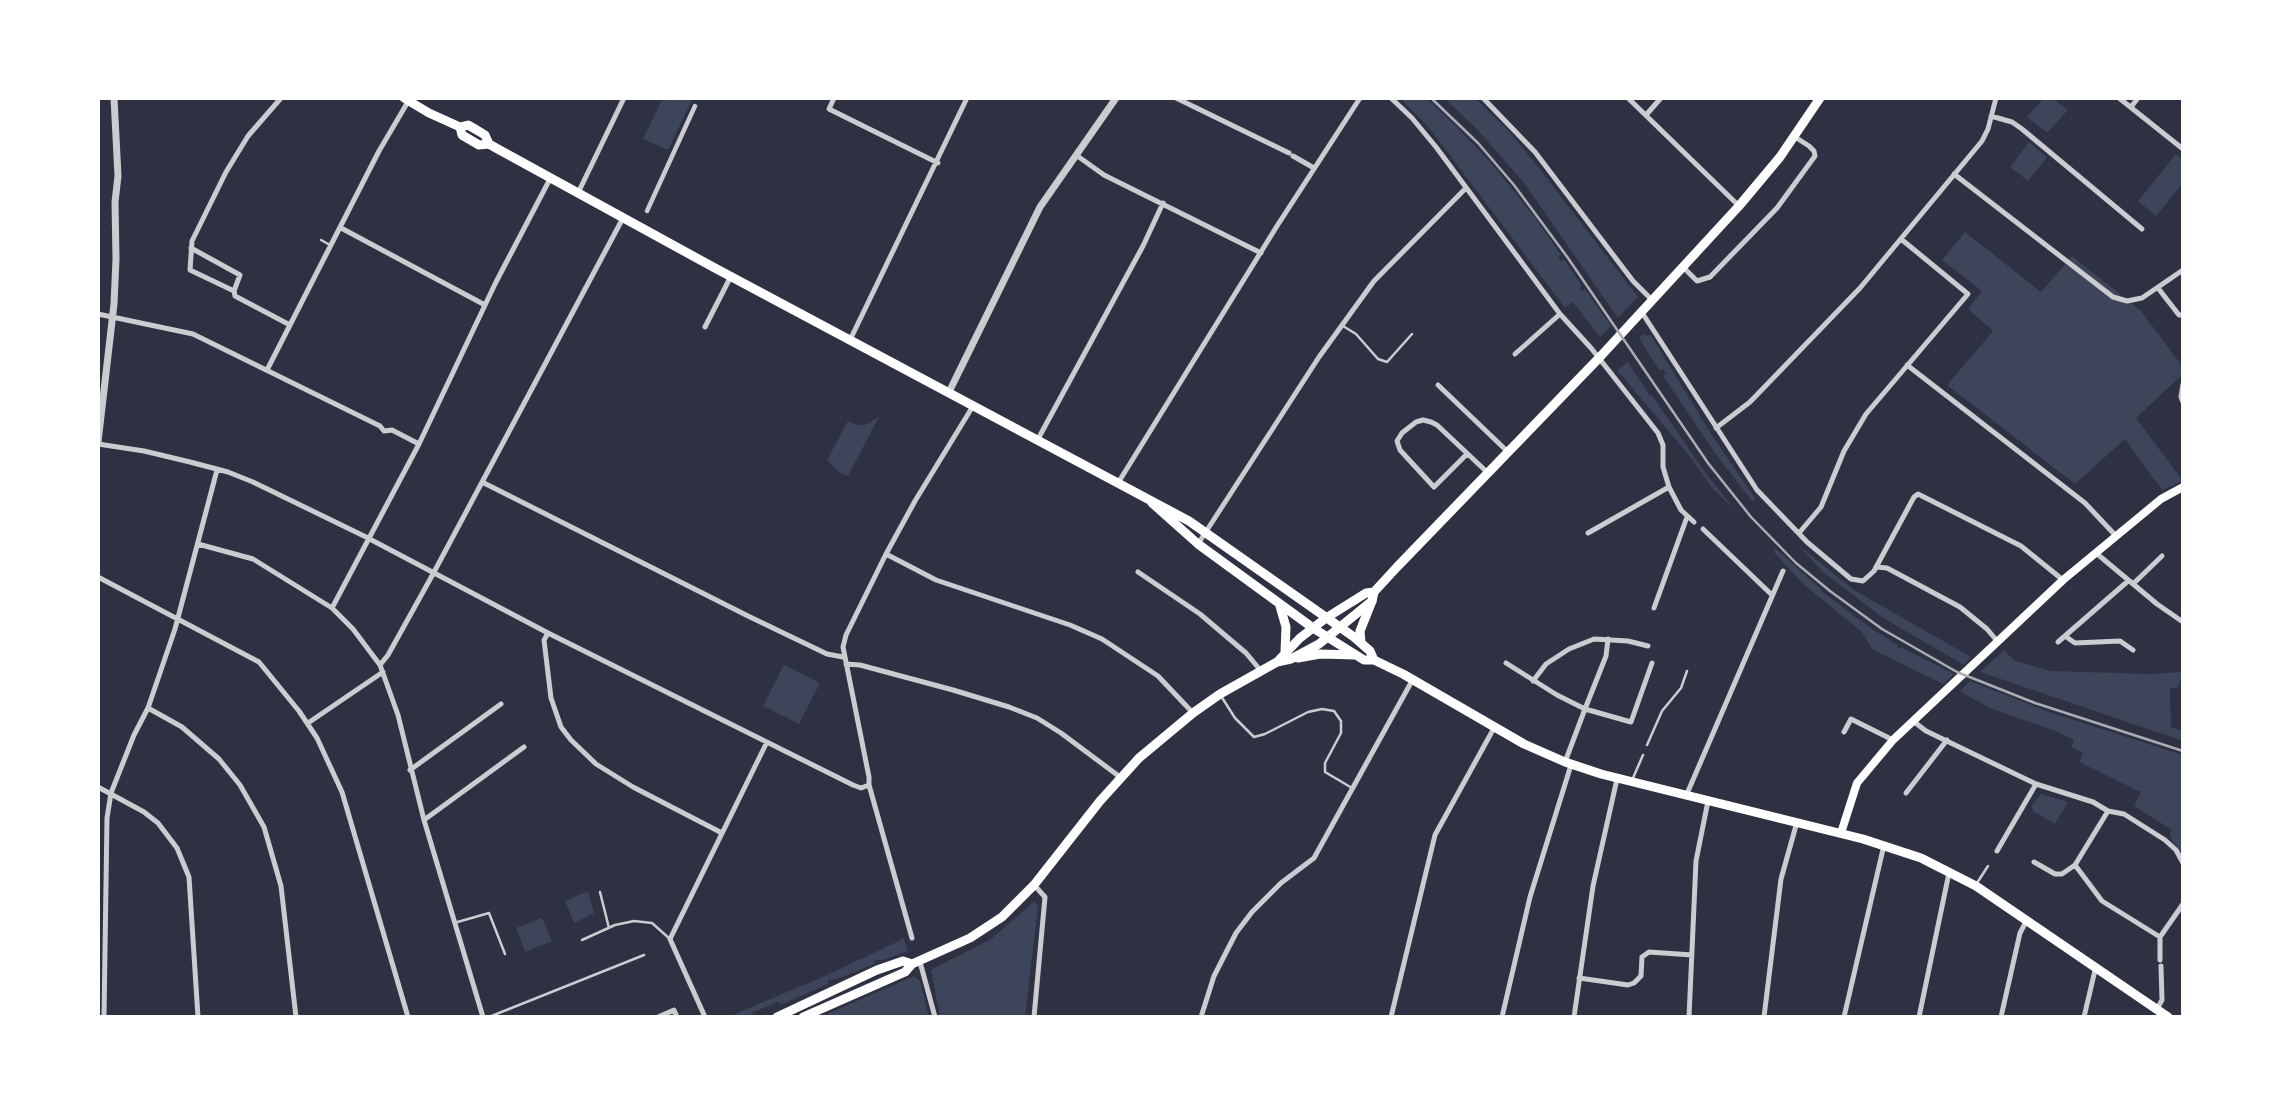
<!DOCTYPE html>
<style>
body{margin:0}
#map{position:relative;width:2281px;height:1115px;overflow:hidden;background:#2d3142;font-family:Signika,sans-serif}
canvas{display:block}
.frame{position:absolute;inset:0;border:100px solid #fff;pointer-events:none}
</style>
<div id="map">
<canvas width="2281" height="1115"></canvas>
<div class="frame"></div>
</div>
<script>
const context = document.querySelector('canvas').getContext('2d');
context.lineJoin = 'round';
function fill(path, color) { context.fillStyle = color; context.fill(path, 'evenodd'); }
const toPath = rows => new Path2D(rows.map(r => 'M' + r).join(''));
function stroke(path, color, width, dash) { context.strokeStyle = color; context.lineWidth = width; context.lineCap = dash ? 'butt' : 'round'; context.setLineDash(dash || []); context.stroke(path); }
const green = toPath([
 [663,98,693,98,668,150,643,139],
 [1400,98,1426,98,1458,128,1493,165,1536,219,1561,255,1558,258,1561,261,1564,259,1582,286,1580,288,1582,291,1585,289,1611,326,1600,337,1573,302,1565,308,1430,129],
 [1444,98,1475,98,1509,131,1539,168,1638,297,1618,318,1524,183,1477,129],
 [2044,98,2052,98,2068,110,2047,133,2027,117],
 [2029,142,2047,157,2028,181,2010,167],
 [2176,154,2183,160,2183,183,2156,216,2138,201],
 [1965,232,2041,292,2072,256,2141,311,2183,367,2183,374,2136,418,2183,481,2162,490,2125,439,2075,484,1947,385,1993,331,1968,309,1982,291,1942,260],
 [1644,334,1646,336,1650,334,1713,437,1755,498,1752,501,1715,453,1663,376,1666,374,1663,369,1660,371,1650,356,1639,337],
 [1628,362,1650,396,1652,395,1702,468,1734,509,1713,489,1688,454,1617,370],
 [879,417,848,476,840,473,827,460,848,421,857,425,865,425],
 [1798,545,1854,590,1971,657,1964,665,1883,618,1824,573],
 [1776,549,1821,589,1820,590,1872,629,1898,645,1897,648,1899,649,1901,647,1954,674,1943,684,1873,650,1862,632,1803,584,1774,552],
 [2004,650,2015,661,2051,671,2151,674,2183,672,2178,687,2170,689,2171,727,2183,731,2183,741,1980,672],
 [784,665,820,683,799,724,763,706],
 [1970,681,2049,712,2183,755,2183,855,2172,840,2170,834,2172,830,2134,806,2141,792,2079,762,2083,753,2071,747,2074,740,2055,731,1990,708,1962,693,1960,691],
 [2041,794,2068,802,2055,824,2033,811,2032,805],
 [588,891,594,913,574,923,565,901],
 [1035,901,1038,907,1025,1017,940,1017,931,970,991,939],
 [542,918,552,941,525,952,516,928],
 [903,937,908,951,883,960,875,960,874,964,837,979,828,980,828,984,781,1005,778,1002,754,1012,750,1017,737,1017,735,1014,818,979,899,941],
 [914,976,920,981,929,1017,820,1017]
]);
const service = toPath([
 [321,240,330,245],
 [1343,326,1356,334,1378,359,1387,362,1412,334],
 [1221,696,1235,718,1254,737,1265,734,1308,712,1322,709,1334,711,1341,721,1341,733,1325,763,1325,772,1352,788],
 [1647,745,1662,711,1681,688,1687,671],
 [1633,778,1643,755],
 [1977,883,1988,866],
 [600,892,609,928],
 [454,923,489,913,505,954],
 [582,940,615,925,634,921,652,923,670,939],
 [489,1017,644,955]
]);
const pedestrian = toPath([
 [647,211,695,106]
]);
const minor = toPath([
 [281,98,248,136,226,172,192,241,190,270,234,291,235,296,290,325],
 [834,98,829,109,938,163],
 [1176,98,1289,153],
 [1391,98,1412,118,1436,147,1560,314,1591,348,1658,433,1663,445,1663,467,1669,487,1681,510,1694,522],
 [1483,98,1535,152,1633,281,1651,299],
 [1628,98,1739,206],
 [2119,98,2183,149],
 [2131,107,2138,98],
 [1646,115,1661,98],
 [1991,116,2012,122,2022,129,2142,229],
 [1076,155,1104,175,1261,253],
 [1293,156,1314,168],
 [1954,174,2113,297,2127,301,2142,298,2183,270],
 [578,193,624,98],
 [341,228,485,305],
 [191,248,240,275,234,291],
 [1683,267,1697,281,1710,277,1777,208,1815,156,1814,151,1809,146,1795,137],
 [2158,288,2179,315,2183,315],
 [1641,311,1757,490,1807,542,1851,579,1863,581,1874,571,1914,497,1918,494,2021,546,2063,580],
 [98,314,193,334,380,426,384,431,392,430,419,444],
 [705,327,731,276],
 [850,340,967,98],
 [1515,354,1560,314],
 [1907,365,2085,503,2116,536],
 [267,370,379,151,409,100],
 [2183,384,2181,397,2183,402],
 [1438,385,1508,452],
 [1716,428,1750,402,1860,288,1982,141,1988,129,1996,98],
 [1038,439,1143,246,1163,203],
 [98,444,144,451,190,462,228,472,253,482,364,536,548,633,853,785,861,788,869,785],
 [1467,454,1434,487,1400,450,1397,441,1402,433,1416,422,1423,420,1431,422,1437,425,1488,473],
 [482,482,748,616,827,654,843,657],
 [1118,483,1277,226,1360,98],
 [1703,529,1772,595],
 [1588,533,1669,487],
 [1799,533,1821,507,1844,451,1866,414,1968,294,1901,239],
 [198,544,253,559,332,608,353,629,380,665,398,715,424,820,483,1017],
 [1198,544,1319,357,1374,281,1466,188],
 [2096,553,2157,604,2183,622],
 [886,554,936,580,1070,625,1102,639,1158,676,1193,713],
 [1876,567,1887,568,1960,607,1987,629,1998,642],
 [1138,572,1200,614,1246,653,1261,671],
 [98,577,259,662,299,711,317,738,342,792,408,1017],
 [2133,584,2162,556],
 [332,608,419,444,496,282,551,177],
 [1654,608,1687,517],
 [548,633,544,640,551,698,561,727,571,740,596,764,633,787,722,833],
 [2065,636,2075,643,2120,641,2133,650],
 [2058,642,2128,581],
 [1506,663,1557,695,1585,709,1606,656,1608,639],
 [846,664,860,665,953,690,1009,707,1037,718,1061,733,1120,777],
 [380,665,388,655,433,574,623,218],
 [1533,681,1546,664,1569,649,1594,639,1628,641,1648,646],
 [148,708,182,727,219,759,240,785,264,827,281,886,296,1017],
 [1913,721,1926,731,2036,784,2093,802,2108,811,2124,814,2165,840,2176,850,2183,863],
 [308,723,383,672],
 [1844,732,1851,719,1893,740],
 [1565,762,1585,709,1631,722,1652,663],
 [410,770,501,704],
 [98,787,144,812,158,823,177,848,189,877,198,1017],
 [1906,793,1947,740],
 [1686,796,1783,571],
 [2108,811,2075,865,2102,901,2160,937],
 [424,820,524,747],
 [1997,851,2036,784],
 [2034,862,2055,874,2062,874,2075,865],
 [912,938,869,785,869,777,843,647,846,635,886,554,915,501,973,406],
 [2160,960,2160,937,2183,904],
 [920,962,935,1017],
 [1579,978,1628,985,1634,983,1641,976,1642,957,1649,952,1692,955],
 [2157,1009,2162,1000,2161,966],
 [104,1017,107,818,111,793,134,735,148,708,175,629,217,470],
 [658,1017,674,1010,677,1017],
 [705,1017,670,939,767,742],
 [1034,1017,1045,897,1034,885],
 [1201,1017,1214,976,1236,933,1252,912,1281,883,1314,858,1413,679],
 [1391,1017,1435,835,1494,728],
 [1502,1017,1530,897,1571,765],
 [1574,1017,1593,886,1617,779],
 [1689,1017,1696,861,1708,801],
 [1764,1017,1781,879,1797,822],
 [1844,1017,1884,845],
 [1919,1017,1949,873],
 [2001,1017,2020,933,2027,920],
 [2084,1017,2096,966]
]);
const tertiary = toPath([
 [949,392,1040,207,1116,98],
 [98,442,114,304,116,259,115,202,118,176,114,98]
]);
const secondary = toPath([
 [1841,833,1857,783,1893,740,2063,580,2161,499,2183,487]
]);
const primary = toPath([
 [1326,618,1366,593,1374,592],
 [1340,627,1372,601,1374,592,1397,567,1599,358,1739,206,1780,157,1820,98]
]);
const trunk = toPath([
 [404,98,429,113,460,127,468,125,475,129,485,135,489,144],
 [460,127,462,135,479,145,489,144,496,148,713,267,1189,521,1354,637,1370,651,1374,660],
 [1152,503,1198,544,1313,628,1364,660,1374,660,1403,674,1524,744,1565,762,1601,774,1863,839,1921,858,1976,886,2168,1017],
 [1280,606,1286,627,1285,652],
 [1361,643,1360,631,1372,601],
 [1298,658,1320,654,1355,655],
 [1277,662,1291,659,1319,644,1340,627],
 [777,1017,877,970,903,961,912,964],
 [803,1017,905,972,912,964,970,938,1002,917,1034,885,1100,801,1139,758,1193,713,1220,694,1277,662,1300,638,1326,618]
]);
const rail = toPath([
 [1431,98,1478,143,1514,185,1568,258,1708,463,1751,517,1796,563,1830,591,1882,629,1957,672,2035,703,2183,751]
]);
fill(green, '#3c4559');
stroke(service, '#caccd0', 2.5);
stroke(pedestrian, '#caccd0', 4.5);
stroke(minor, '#caccd0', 5);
stroke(tertiary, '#caccd0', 7);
stroke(secondary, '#fff', 8);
stroke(primary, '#fff', 9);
stroke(trunk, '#fff', 9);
stroke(rail, '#abadb3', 2.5);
</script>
